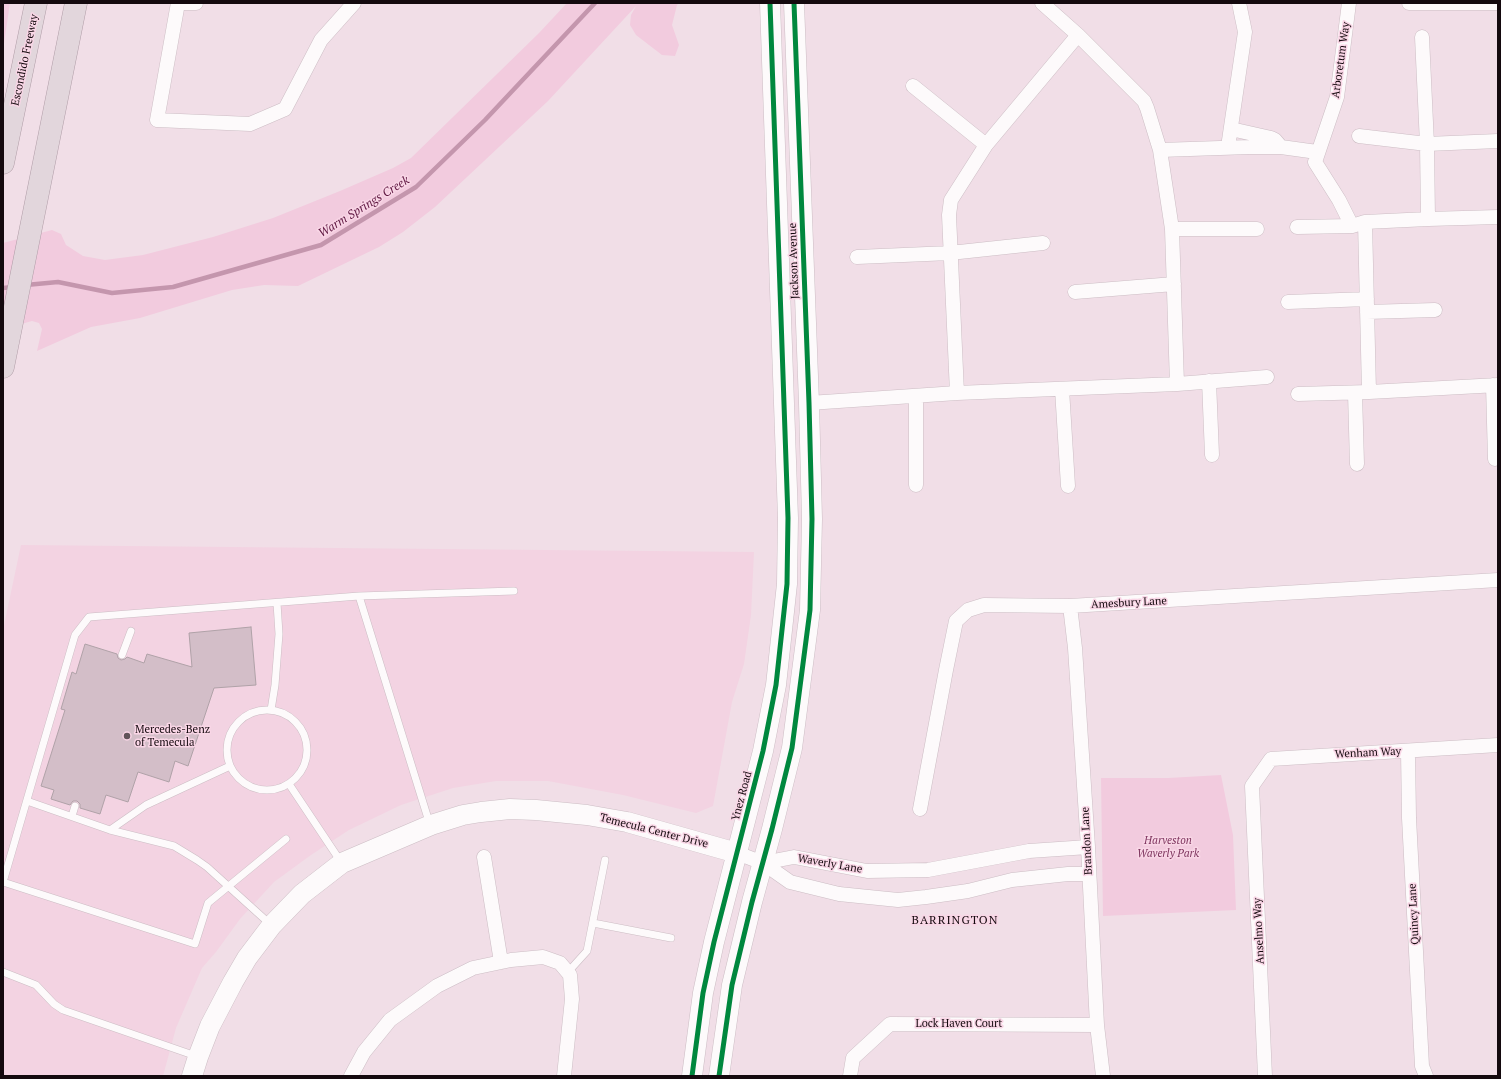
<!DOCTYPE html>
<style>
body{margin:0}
#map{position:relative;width:1501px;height:1079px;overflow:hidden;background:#f1dee7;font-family:"PT Serif",serif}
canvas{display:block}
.frame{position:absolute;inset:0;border:4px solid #14090e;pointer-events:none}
</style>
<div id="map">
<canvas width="1501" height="1079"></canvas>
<div class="frame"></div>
</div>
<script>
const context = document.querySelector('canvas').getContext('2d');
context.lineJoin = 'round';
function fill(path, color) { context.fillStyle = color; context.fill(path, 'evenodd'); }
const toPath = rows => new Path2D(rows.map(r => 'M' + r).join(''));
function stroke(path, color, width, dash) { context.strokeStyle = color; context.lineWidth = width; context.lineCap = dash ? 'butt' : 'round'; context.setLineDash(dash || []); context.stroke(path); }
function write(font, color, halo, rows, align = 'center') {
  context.font = font + ' "PT Serif",serif'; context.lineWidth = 3; context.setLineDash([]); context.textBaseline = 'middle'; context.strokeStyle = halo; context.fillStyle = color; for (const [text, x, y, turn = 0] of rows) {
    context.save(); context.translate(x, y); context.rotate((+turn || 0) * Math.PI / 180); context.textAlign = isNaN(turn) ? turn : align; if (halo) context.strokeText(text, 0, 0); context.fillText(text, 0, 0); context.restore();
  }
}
const built = toPath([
 [21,545,754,552,751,615,744,664,732,702,713,806,696,813,623,795,548,781,496,781,453,788,401,805,349,830,311,855,274,882,240,919,216,952,202,968,176,1028,163,1076,3,1076,3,630]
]);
const green = toPath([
 [3,3,10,3,3,50],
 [567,3,679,3,677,5,672,25,679,45,675,56,662,55,636,35,630,25,631,15,636,6,548,101,435,207,403,232,379,247,298,286,264,285,232,290,140,318,91,327,37,351,42,329,39,323,32,321,3,329,3,243,52,230,61,234,66,245,83,256,105,260,143,255,213,237,273,218,340,191,393,168,411,158,539,33],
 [1221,775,1233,835,1236,910,1103,916,1101,778,1168,778]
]);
const stream = toPath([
 [26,285,58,282,112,293,173,287,321,245,416,187,485,120,595,3],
 [3,288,13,287]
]);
const building = toPath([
 [251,627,256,685,214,688,188,766,175,761,169,782,138,772,128,802,106,795,100,814,80,808,80,804,77,801,73,801,70,805,51,799,54,790,41,786,65,710,61,709,72,672,76,674,85,644,117,654,118,658,121,660,125,659,127,657,144,663,147,654,192,667,189,633,251,627]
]);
const lane = toPath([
 [359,596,514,591],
 [122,655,131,631],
 '227 750a40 40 0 1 1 80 0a40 40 0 1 1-80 0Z',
 [271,710,275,685,279,634,277,603],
 [289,784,341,862],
 [27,801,110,830,146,805,230,766],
 [72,816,75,806],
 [110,830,174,846,197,860,207,867,270,924],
 [286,839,208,903,195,944,3,882,75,635,89,617,359,596,430,825],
 [593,923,671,938],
 [3,972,36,985,54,1004,63,1010,196,1056],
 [568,972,587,951,605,860]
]);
const street = toPath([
 [178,3,157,120,250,124,285,109,321,40,354,3],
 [178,3,196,3],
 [1042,3,1078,35,1144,101,1147,108,1160,150,1172,229,1177,384],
 [1349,3,1337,97,1315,162,1339,200,1352,226],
 [1409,3,1498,3],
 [1422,37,1427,144,1428,219],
 [913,86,986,145],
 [1231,129,1271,138,1275,140,1281,147],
 [1359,136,1427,144,1498,141],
 [1228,147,1245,32,1239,3],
 [1160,150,1250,147,1281,147,1317,152],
 [1365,222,1369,392],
 [1297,227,1352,226,1365,222,1428,219,1498,217],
 [1172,229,1257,229],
 [857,257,950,253,1043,243],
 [1075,292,1174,284],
 [1288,302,1367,299],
 [1367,312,1435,310],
 [1209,381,1212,455],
 [1493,385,1495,459],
 [1062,389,1068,486],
 [957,393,949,215,951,200,986,145,1078,35],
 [1355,393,1357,464],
 [1298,394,1369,392,1498,385],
 [916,396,916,485],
 [809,403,957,393,1177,384,1267,377],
 [1070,606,1075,648,1088,847,1097,1025,1103,1076],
 [1408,751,1409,818,1422,1066,1426,1076],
 [920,809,946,670,956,621,968,610,984,605,1070,606,1498,580],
 [737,853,763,863,790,882,839,894,898,900,926,897,968,891,1012,880,1068,874,1089,874],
 [484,857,501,962],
 [763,863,794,857,867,871,928,870,1029,851,1088,847],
 [351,1076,364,1052,390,1020,437,986,473,968,511,960,543,957,560,963,570,975,572,999,564,1076],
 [850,1076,853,1058,890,1024,1097,1025],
 [1265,1076,1252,786,1271,759,1498,745]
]);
const secondary = toPath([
 [192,1076,198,1057,210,1026,233,982,247,958,272,925,302,894,342,863,431,825,463,815,481,812,510,809,536,810,587,815,627,822,737,853],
 [692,1076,703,993,714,942,763,751,776,685,787,584,788,518,770,3],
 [719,1076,732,985,752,902,772,829,792,748,810,610,812,519,809,403,794,3]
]);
const highway = toPath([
 [3,163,36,3],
 [3,367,76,3]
]);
const cycleway = toPath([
 [692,1076,703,993,714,942,763,751,776,685,787,584,788,518,770,3],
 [719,1076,732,985,752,902,772,829,792,748,810,610,812,519,809,403,794,3]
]);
const markers = [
 [127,736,4,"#61545a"]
];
const streetNames = [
 ["Escondido Freeway",25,60,-78],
 ["Arboretum Way",1341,60,-82],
 ["Jackson Avenue",794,261,-92],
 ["Amesbury Lane",1129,603,-3],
 ["Wenham Way",1368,753,-3],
 ["Ynez Road",742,796,-75],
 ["Temecula Center Drive",654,831,14],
 ["Brandon Lane",1087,841,-93],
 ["Waverly Lane",830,864,10],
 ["Quincy Lane",1414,914,-93],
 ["Anselmo Way",1259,931,-93],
 ["Lock Haven Court",959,1024]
];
const poiNames = [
 ["Mercedes-Benz",135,730],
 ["of Temecula",135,743]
];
const parkNames = [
 ["Harveston",1168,841],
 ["Waverly Park",1168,854]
];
const waterNames = [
 ["Warm Springs Creek",364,207,-32]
];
const neighbourhoodNames = [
 ["BARRINGTON",955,921]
];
fill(built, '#f3d3e2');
fill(green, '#f2cbde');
stroke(stream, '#c496ad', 4.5);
fill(building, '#d3bec8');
stroke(building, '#b0a2a8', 1);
stroke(lane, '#ccbdc4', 8);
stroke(street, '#ccbdc4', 15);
stroke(secondary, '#ccbdc4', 21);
stroke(highway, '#ae9ba5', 23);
stroke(lane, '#fdfafb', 7);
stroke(street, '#fdfafb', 14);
stroke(secondary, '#fdfafb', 20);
stroke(highway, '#e2d6dc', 22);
stroke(cycleway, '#00873e', 5);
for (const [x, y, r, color] of markers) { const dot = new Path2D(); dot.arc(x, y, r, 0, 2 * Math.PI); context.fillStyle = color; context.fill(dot); stroke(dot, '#f9d6e6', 1.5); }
write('11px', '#14090e', '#f9d6e6', streetNames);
write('11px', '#14090e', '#f9d6e6', poiNames, 'left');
write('italic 11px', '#7f365f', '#f9d6e6', parkNames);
write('italic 12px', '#601943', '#f9d6e6', waterNames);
context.letterSpacing = '1px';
write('12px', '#14090e', '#f9d6e6', neighbourhoodNames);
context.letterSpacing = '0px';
</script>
